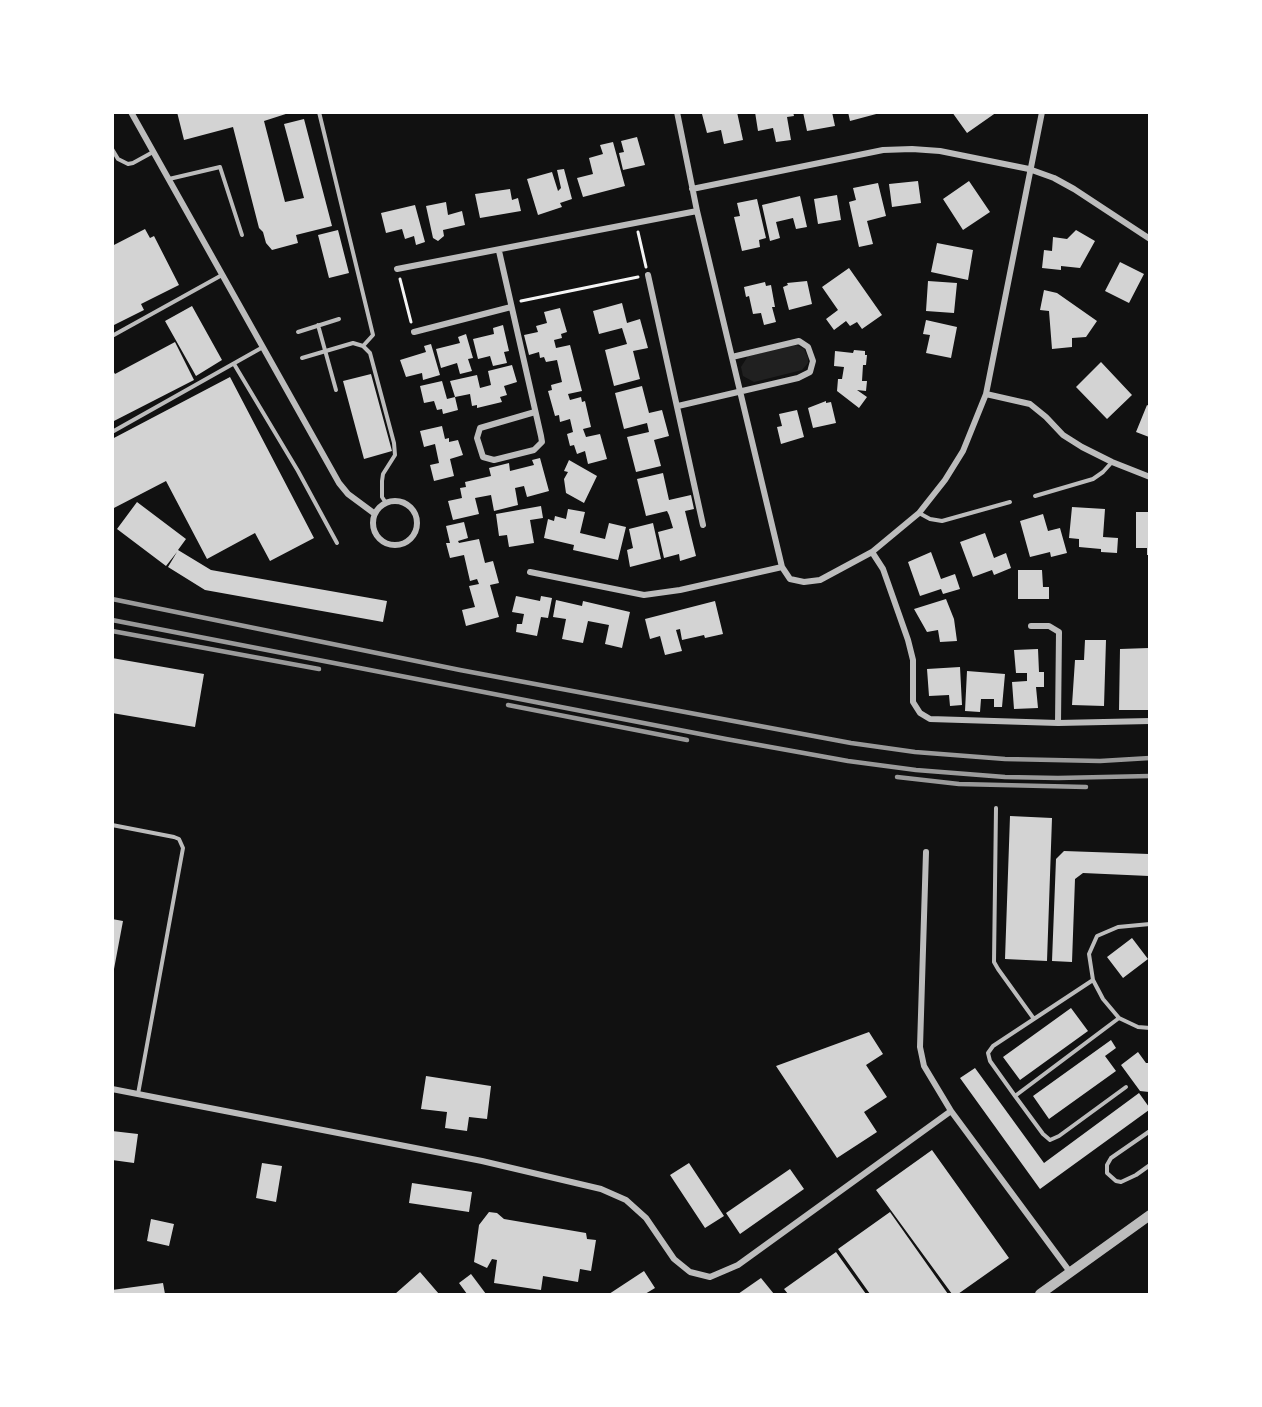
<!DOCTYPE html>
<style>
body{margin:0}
#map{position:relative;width:1262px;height:1407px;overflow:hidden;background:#111;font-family:Rubik,sans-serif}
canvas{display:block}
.frame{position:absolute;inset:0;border:114px solid #fff;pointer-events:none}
</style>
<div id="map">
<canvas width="1262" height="1407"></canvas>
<div class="frame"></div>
</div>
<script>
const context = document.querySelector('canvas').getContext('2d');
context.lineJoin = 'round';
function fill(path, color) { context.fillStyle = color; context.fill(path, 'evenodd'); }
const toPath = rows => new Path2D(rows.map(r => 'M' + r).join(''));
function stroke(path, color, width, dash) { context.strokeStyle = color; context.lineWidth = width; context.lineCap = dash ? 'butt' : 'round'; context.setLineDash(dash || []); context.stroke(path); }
const green = toPath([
 [796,345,804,349,808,358,808,363,802,370,754,382,743,376,741,367,748,356]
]);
const building = toPath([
 [177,112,292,112,264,121,285,202,304,198,284,124,304,119,332,226,296,235,298,243,272,250,266,243,263,232,259,228,233,127,184,140],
 [707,112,737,112,743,140,724,144,721,130,707,133,702,114],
 [755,112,793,112,794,116,787,117,791,140,776,142,773,128,758,131],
 [803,112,832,112,835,126,807,131],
 [848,112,879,112,880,113,850,121],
 [952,112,997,112,967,133],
 [637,137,645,165,623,170,619,153,624,152,621,141],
 [613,142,625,186,583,197,577,178,593,174,589,158,603,154,600,145],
 [564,169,572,199,560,203,562,207,538,215,527,179,552,172,558,191,561,188,557,170],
 [918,181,921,203,892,207,889,184],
 [969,181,990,212,963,230,943,199],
 [878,183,886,216,867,221,873,244,859,247,849,202,856,200,853,188],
 [510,189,512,200,518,198,521,211,480,218,475,194],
 [837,195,841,220,818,224,814,199],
 [800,196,807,227,796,229,793,218,776,222,780,238,770,241,762,205],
 [757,199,766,238,759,240,760,247,742,251,734,217,740,216,737,203],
 [446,202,448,215,462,211,465,225,443,230,444,236,438,241,433,238,426,206],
 [415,205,425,242,416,245,414,236,405,239,402,229,386,233,381,213],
 [145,229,150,238,154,236,179,285,141,304,144,310,112,326,112,246],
 [338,230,349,273,329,278,318,235],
 [1076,230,1095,241,1080,268,1061,266,1061,270,1042,268,1044,250,1052,251,1053,237,1067,239],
 [937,243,973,250,968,280,931,272],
 [1120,262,1144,274,1129,303,1105,291],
 [849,268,882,315,862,329,857,322,850,326,846,321,834,330,826,319,838,310,822,287],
 [807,281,812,304,789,310,783,287,788,285,787,283],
 [928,281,957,283,954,313,926,311],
 [765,282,766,286,771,285,775,307,772,307,776,322,764,325,761,313,753,314,749,296,746,297,744,287],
 [1044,290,1057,293,1097,321,1086,337,1072,338,1072,347,1052,349,1049,311,1040,310],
 [622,303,627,323,640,319,648,348,633,351,640,379,614,386,605,350,627,344,622,328,599,334,593,311],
 [192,306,222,360,196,376,165,321],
 [560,308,567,332,561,334,562,338,554,340,556,348,570,345,582,391,568,394,570,400,581,397,582,402,585,401,591,427,583,429,586,437,600,434,607,459,588,464,585,451,577,454,574,445,570,446,567,434,573,432,570,419,560,422,559,415,555,416,548,391,552,390,551,385,562,382,557,360,546,362,544,357,540,358,539,352,529,355,524,335,538,332,536,326,547,323,544,312],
 [926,320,957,327,951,358,926,353,930,335,923,334],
 [503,325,509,351,504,352,507,363,493,366,490,356,478,359,473,339,494,334,493,328],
 [466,334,473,358,468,359,472,371,460,374,457,363,441,368,436,349,460,343,458,337],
 [175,342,194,380,112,422,112,369,115,374],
 [431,344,440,375,423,380,422,373,406,377,400,360,426,352,424,346],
 [854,350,865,351,865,355,867,355,866,365,863,365,862,381,867,381,866,391,857,390,867,397,859,408,837,391,838,379,842,379,844,367,834,366,835,351,853,353],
 [1101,362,1132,395,1107,419,1076,387],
 [512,365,517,382,504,386,507,395,500,397,502,402,477,408,477,405,472,406,470,394,455,397,458,410,443,414,442,409,437,410,434,401,424,403,420,386,442,381,447,399,455,397,450,381,477,375,480,388,491,385,488,371],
 [371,374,392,451,364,459,343,381],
 [230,377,314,538,270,561,255,533,207,559,166,481,112,509,112,439],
 [642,386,649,413,662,410,669,436,654,440,661,466,636,472,627,437,649,432,647,423,624,429,615,393],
 [826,401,826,403,831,402,836,423,813,428,808,408],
 [1147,405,1149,406,1149,437,1136,432],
 [797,410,804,437,781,444,777,427,782,426,779,414],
 [442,426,445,439,449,438,449,442,458,440,463,455,450,459,454,476,434,481,430,465,439,463,435,444,424,447,420,431],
 [540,458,549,491,527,497,524,486,515,488,518,505,494,511,491,495,475,498,479,514,453,520,448,501,462,498,460,488,466,487,465,482,491,476,489,468,509,463,510,471,534,465,532,460],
 [569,460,597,476,584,503,566,493,564,479,568,472,564,471],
 [663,473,669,500,691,495,694,509,685,511,696,556,680,561,679,554,664,558,658,532,673,528,669,515,667,511,646,516,637,479],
 [137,502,186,539,178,550,211,570,387,601,383,622,205,590,168,567,177,552,166,566,117,529],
 [541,506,543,518,530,520,534,543,509,547,507,535,499,536,496,514],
 [1072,507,1105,509,1103,537,1118,538,1117,553,1101,552,1101,549,1079,547,1079,539,1069,538],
 [568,509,585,512,580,533,605,539,609,523,626,527,618,560,573,550,574,545,544,538,548,519,554,521,555,516,566,519],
 [1136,512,1149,512,1149,555,1147,555,1147,548,1136,548],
 [1043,514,1048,531,1060,528,1067,553,1051,557,1050,552,1030,557,1020,521],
 [464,522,468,538,458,541,459,543,479,539,485,563,493,561,499,583,490,585,499,617,466,626,462,610,475,607,469,586,479,584,477,579,470,581,464,555,450,558,446,543,450,543,446,526],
 [653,523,661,559,630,567,627,550,633,548,629,529],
 [985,533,994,558,1006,553,1011,568,994,575,992,570,973,577,960,542],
 [931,552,941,579,955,574,960,589,943,594,941,589,920,596,908,562],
 [1018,570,1042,570,1043,587,1049,587,1049,599,1018,599],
 [516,596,540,601,541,596,552,598,548,618,541,617,537,636,516,632,517,624,522,624,524,614,512,612],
 [946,599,954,619,957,641,940,642,938,630,927,632,914,609],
 [556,600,582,606,583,601,630,612,622,648,605,644,609,625,588,621,583,643,562,639,566,619,553,617],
 [715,601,723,634,705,638,704,635,682,640,680,629,676,630,682,651,665,655,660,636,650,639,645,619],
 [1085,640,1106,640,1104,706,1072,705,1075,660,1084,660],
 [1149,648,1149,710,1119,710,1120,649],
 [1038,649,1039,672,1044,672,1044,687,1036,687,1038,708,1014,709,1012,682,1027,681,1027,673,1016,673,1014,650],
 [112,658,204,674,195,727,112,713],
 [960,667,962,705,950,706,949,695,929,696,927,669],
 [967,671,1005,674,1002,707,994,707,994,699,981,699,980,712,965,711],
 [1010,816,1052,818,1047,961,1005,959],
 [1064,851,1149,854,1149,876,1083,873,1075,879,1072,962,1052,961,1056,859],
 [112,919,123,921,114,969,112,969],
 [1132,938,1148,959,1123,978,1107,957],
 [1071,1008,1088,1031,1020,1080,1003,1057],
 [869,1032,883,1054,866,1065,887,1097,864,1112,877,1132,837,1158,776,1066],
 [1111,1040,1116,1048,1105,1056,1116,1071,1049,1119,1033,1096],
 [1138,1052,1146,1063,1149,1063,1149,1092,1140,1091,1121,1065],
 [975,1068,1044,1163,1139,1093,1149,1107,1149,1110,1040,1189,960,1078],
 [426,1076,491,1086,487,1119,469,1117,467,1131,445,1128,447,1112,421,1109],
 [112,1131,138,1134,134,1163,112,1160],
 [932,1150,1009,1258,958,1294,952,1294,876,1190],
 [262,1163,282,1166,276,1202,256,1198],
 [689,1163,724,1216,705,1228,670,1175],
 [790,1169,804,1189,740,1234,726,1213],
 [412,1183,472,1192,469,1212,409,1203],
 [489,1212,497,1213,504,1219,586,1233,587,1239,596,1240,591,1271,580,1269,578,1282,543,1276,541,1290,494,1283,497,1260,492,1259,487,1268,474,1262,479,1225],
 [890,1212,948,1294,870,1294,838,1249],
 [151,1219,174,1224,169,1246,147,1241],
 [836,1252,866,1294,788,1294,784,1289],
 [644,1271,655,1288,645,1294,609,1294],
 [420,1272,439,1294,395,1294],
 [471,1274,486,1294,467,1294,459,1283],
 [761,1278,774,1294,738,1294],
 [163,1283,165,1294,112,1294,112,1290]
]);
const path = toPath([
 [638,232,646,267],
 [400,279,411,322],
 [521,301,638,277]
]);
const service = toPath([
 [319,112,373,335,363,346],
 [112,149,118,159,128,164,133,163,153,152],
 [169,179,220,167,242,235],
 [318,325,336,390],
 [298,332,339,319],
 [112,336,222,275],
 [302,358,353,343,363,346,370,353,394,443,395,455,383,474,382,481,382,497,386,503],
 [234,364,298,471,337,543],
 [112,432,263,347],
 [1035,496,1093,479,1103,472,1112,462],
 [919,513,930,519,942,521,1010,502],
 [996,808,994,962,998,969,1034,1019],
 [112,825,174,837,179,839,183,848,138,1094],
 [1150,924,1118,927,1097,936,1089,954,1093,980,1103,999,1119,1018,1138,1027,1150,1028],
 [1093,980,993,1046,988,1053,990,1061,1015,1096,1043,1134,1050,1140,1059,1136,1126,1087],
 [1015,1096,1119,1018],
 [1150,1131,1111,1158,1107,1165,1107,1173,1116,1181,1121,1182,1136,1175,1150,1165]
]);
const minor = toPath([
 [131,112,339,483,348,494,375,514],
 [677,112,697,211,782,567,790,579,804,582,820,580,872,552,919,513,945,480,963,451,986,394,1042,112],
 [692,189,883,150,912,149,940,151,1029,169,1054,178,1074,189,1150,239],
 [499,251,541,436,542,442,534,450,494,460,483,457,477,438,480,428,535,412],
 [397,269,697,211],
 [648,275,703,525],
 [414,332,511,307],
 [986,394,1030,404,1046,417,1063,435,1082,447,1112,462,1150,477],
 [678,406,798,378,810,372,813,361,808,347,799,341,732,357],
 '373 523a22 22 0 1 1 44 0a22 22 0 1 1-44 0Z',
 [872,552,883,569,908,640,913,660,913,702,920,713,930,719,1058,723,1150,721],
 [530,572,644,595,680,590,782,567],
 [1031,626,1049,626,1059,632,1058,723],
 [926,852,920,1047,924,1066,951,1111,1070,1272],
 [112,1089,482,1161,601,1189,626,1200,646,1218,674,1259,690,1272,710,1277,738,1265,951,1111]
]);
const tertiary = toPath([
 [1040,1294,1150,1215]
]);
const rail = toPath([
 [112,599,460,670,851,743,915,752,1005,759,1100,761,1150,758],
 [112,620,726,739,848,761,916,770,1005,777,1058,778,1150,776],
 [112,631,319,669],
 [508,705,687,740],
 [897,777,959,784,1086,787]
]);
fill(green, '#202020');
fill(building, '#d3d3d3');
stroke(path, '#f5f5f5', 3);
stroke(service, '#bcbcbc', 4);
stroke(minor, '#bcbcbc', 6);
stroke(tertiary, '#bcbcbc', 10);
stroke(rail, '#9a9a9a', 4.5);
</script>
